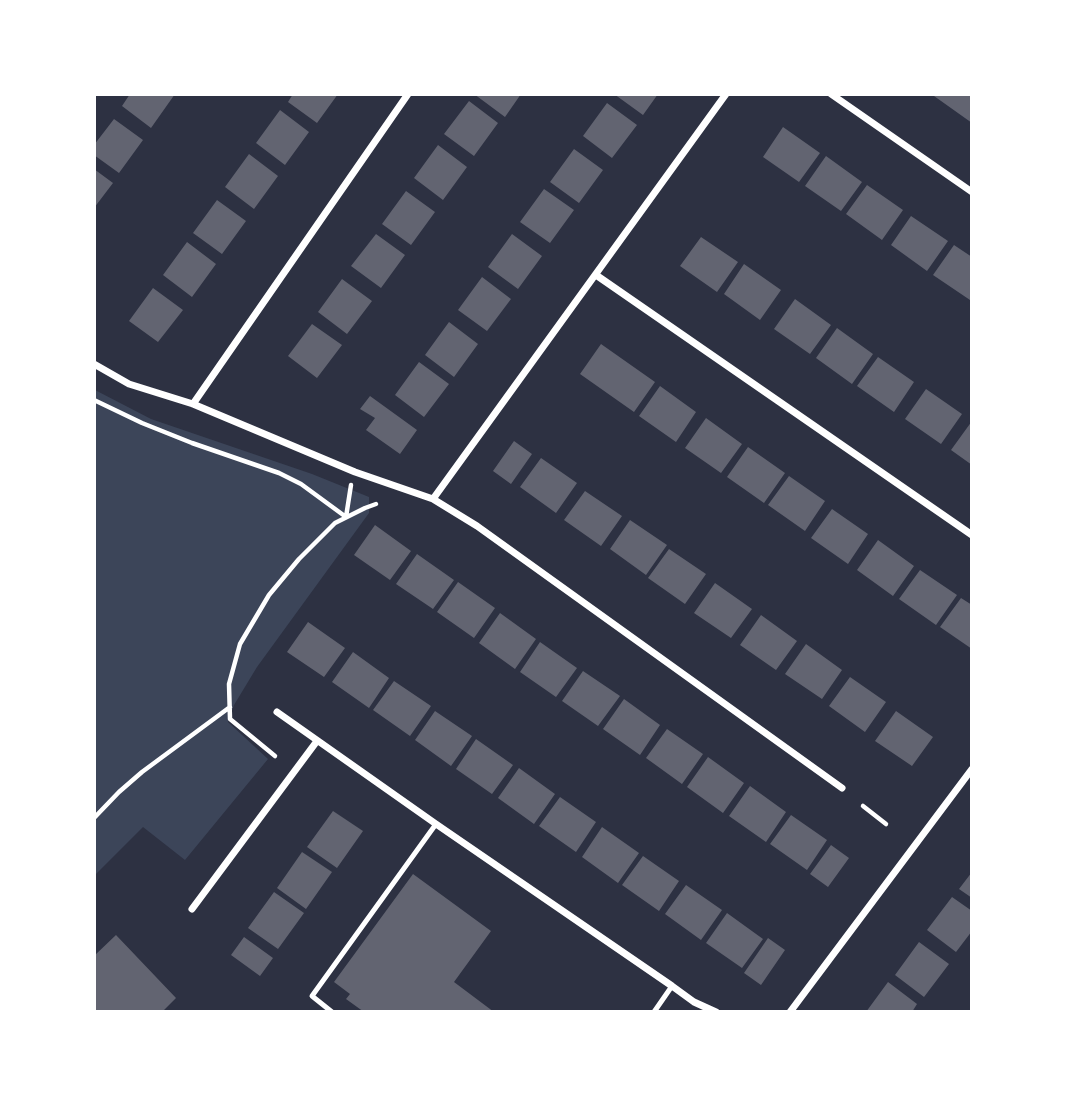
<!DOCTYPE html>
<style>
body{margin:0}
#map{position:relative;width:1066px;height:1106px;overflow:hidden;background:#2d3142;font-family:Montserrat,sans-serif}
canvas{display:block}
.frame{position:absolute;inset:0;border:96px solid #fff;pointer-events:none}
</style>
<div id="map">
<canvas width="1066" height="1106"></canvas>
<div class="frame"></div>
</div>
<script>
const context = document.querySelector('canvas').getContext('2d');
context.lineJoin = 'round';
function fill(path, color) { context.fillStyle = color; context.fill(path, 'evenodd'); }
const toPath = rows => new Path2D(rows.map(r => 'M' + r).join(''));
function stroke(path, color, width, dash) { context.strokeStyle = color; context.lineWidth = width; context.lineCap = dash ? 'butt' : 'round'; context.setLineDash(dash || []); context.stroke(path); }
const green = toPath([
 [95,390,151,419,312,474,369,497,369,513,257,667,234,705,228,722,268,759,185,860,143,827,95,875]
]);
const building = toPath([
 [130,94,175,94,151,128,122,106],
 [293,94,338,94,317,123,288,102],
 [474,94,521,94,505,117],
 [614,94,658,94,643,115],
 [935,94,972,94,972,123,934,96],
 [469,101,498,123,474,156,444,134],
 [607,103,637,125,612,158,583,136],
 [280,110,309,132,285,165,256,143],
 [114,119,143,140,119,173,94,155,94,145],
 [783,127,820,153,799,182,763,157],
 [438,145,467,167,443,200,414,178],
 [574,149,603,170,579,203,550,182],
 [249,154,278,176,254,209,225,187],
 [826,156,862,182,841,211,805,186],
 [94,169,113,183,94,208],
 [867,185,903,210,882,240,846,214],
 [544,189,574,210,550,243,520,222],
 [406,191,435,212,411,245,382,224],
 [217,200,246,221,222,254,193,233],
 [911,216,948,241,927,271,891,245],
 [376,234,405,255,381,288,351,266],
 [512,234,542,256,518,289,488,267],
 [701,237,738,262,717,292,680,266],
 [187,242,216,264,192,297,163,275],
 [954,245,972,257,972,297,970,300,933,275],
 [744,264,781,290,760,320,724,294],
 [482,277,511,299,487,331,458,310],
 [342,279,372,301,347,334,318,312],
 [153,288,183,310,158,342,129,321],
 [795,299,831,325,810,354,774,329],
 [449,322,478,344,454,377,425,355],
 [312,324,342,345,317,378,288,356],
 [837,328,873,354,852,384,816,358],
 [601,344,655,382,634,412,580,374],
 [878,357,914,382,894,412,857,386],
 [419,362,449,384,424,417,395,395],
 [660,386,696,412,676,442,639,416],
 [926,389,962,414,941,444,905,419],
 [370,396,417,430,400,454,366,430,375,418,360,409],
 [706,418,742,444,721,473,685,448],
 [972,421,972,465,951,450],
 [514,441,532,454,511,484,493,471],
 [748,447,785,473,764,503,727,477],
 [541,458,577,483,556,513,520,487],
 [789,476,825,501,805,531,768,505],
 [585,491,622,516,601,546,564,520],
 [832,509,868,534,848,564,811,538],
 [630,520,667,545,646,575,610,549],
 [375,525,411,551,390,580,354,555],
 [878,540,914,566,893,596,857,570],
 [669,549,706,574,685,604,648,578],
 [417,554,454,580,433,609,396,584],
 [920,570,957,595,936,625,899,599],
 [458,582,495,608,474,638,437,612],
 [715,583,752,609,731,638,694,613],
 [961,598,972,605,972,649,940,627],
 [500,613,536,639,515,669,479,643],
 [761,615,797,641,776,670,740,645],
 [308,622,345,648,324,677,287,652],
 [540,642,577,668,556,697,520,672],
 [806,644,842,670,822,699,785,674],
 [353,652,389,678,369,708,332,682],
 [583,671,620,696,598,726,562,701],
 [850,677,886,702,865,732,829,706],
 [394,681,431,706,410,736,373,710],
 [624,699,660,725,640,755,603,729],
 [435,711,472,736,451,766,415,740],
 [896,711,933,737,912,766,875,741],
 [667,729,703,754,682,784,646,758],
 [476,739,513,765,492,794,456,769],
 [708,757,744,783,723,813,687,787],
 [519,768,555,794,534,824,498,798],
 [750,786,786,812,766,842,729,816],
 [560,797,596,822,576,852,539,826],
 [333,811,363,831,337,868,307,847],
 [791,815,827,840,807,870,770,844],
 [602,827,639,853,618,883,582,857],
 [831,845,849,858,828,887,810,874],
 [302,852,332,872,306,909,277,888],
 [643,856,679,881,659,911,622,885],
 [972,872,972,898,959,889],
 [413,874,491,931,454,982,494,1012,364,1012,346,999,350,994,334,982],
 [686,885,722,910,701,940,665,914],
 [274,892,304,913,278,949,248,928],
 [952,897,972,911,972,931,956,952,927,930],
 [727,913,763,939,742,968,706,943],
 [116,935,176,998,162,1012,94,1012,94,956],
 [244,937,273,958,260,976,231,955],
 [768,938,785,950,761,985,744,973],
 [919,942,949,964,924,997,895,975],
 [888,982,917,1004,912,1012,866,1012]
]);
const path = toPath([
 [94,400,142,423,192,443,279,473,301,484,346,517,351,485],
 [275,756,230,719,229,684,240,644,269,595,299,559,335,523,365,508,376,504],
 [863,806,886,824],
 [94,818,119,792,142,772,230,707]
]);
const service = toPath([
 [332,1012,312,996,436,824],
 [654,1012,672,986]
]);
const minor = toPath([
 [831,94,972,192],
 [596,275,972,535],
 [94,364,129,384,193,404,355,472,433,499,477,526,842,788],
 [193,404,408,94],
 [433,499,726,94],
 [277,712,436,824,672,986,694,1002,716,1012],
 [192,909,317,741],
 [790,1012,972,769]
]);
fill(green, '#3c4559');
fill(building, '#626471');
stroke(path, '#fff', 4.5);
stroke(service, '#fff', 5);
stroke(minor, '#fff', 7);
</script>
